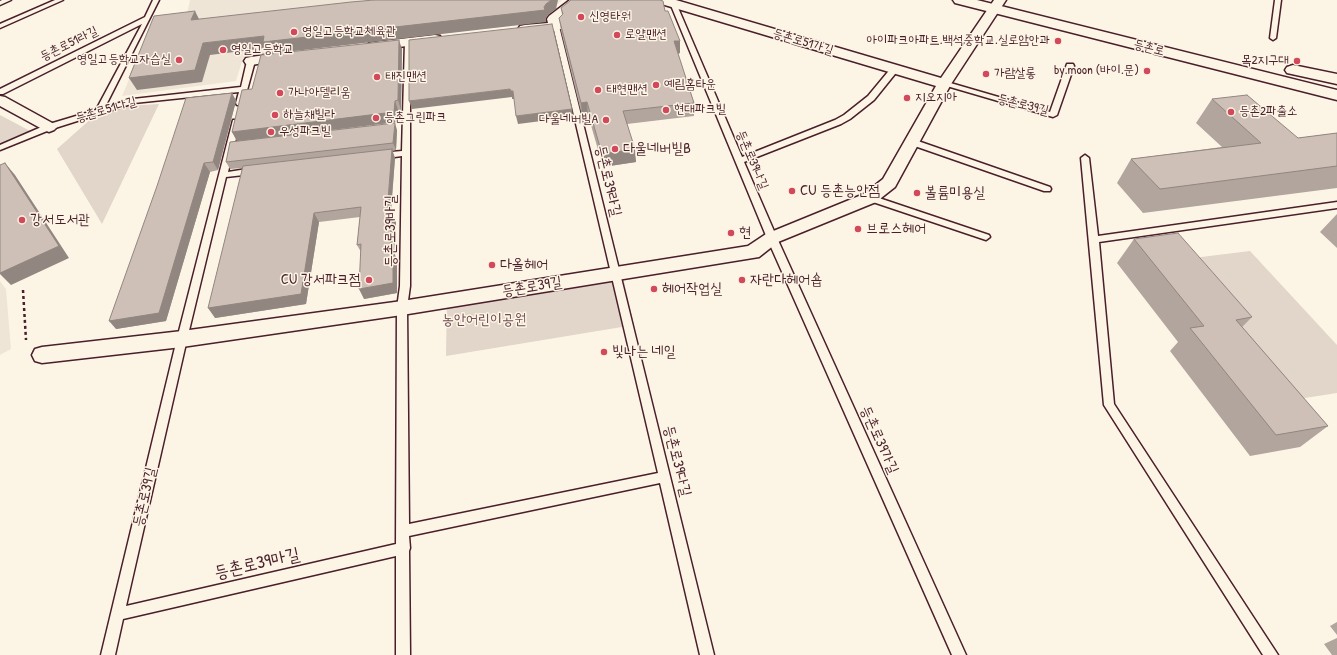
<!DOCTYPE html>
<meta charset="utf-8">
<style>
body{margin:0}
canvas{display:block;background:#fcf5e5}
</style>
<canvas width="1337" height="655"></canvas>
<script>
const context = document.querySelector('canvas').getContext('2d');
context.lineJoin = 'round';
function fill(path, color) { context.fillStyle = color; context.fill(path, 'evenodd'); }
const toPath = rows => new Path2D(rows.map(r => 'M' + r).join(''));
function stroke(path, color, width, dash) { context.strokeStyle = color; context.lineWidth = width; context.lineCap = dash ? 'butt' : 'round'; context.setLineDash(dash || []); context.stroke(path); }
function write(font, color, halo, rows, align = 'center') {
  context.font = font + ' "Patrick Hand","Poor Story",sans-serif'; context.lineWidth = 3; context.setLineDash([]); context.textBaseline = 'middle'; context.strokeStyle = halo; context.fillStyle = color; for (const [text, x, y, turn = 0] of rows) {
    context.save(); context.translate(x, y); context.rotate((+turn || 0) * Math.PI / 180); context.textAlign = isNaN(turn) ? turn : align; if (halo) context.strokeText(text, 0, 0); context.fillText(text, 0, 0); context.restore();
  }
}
const built = toPath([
 [190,0,562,0,542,20,243,58,236,81,122,96,151,27,185,23],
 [0,281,6,289,11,349,0,355]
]);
const green = toPath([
 [159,104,102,224,57,149,93,117,128,106],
 [0,115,34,133,0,147],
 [1250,251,1337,345,1337,393,1292,400,1177,260],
 [621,268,634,325,446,356,447,296]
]);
const path = toPath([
 [23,290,26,340]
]);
const service = toPath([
 [2,0,11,0,0,5,0,1,2,0],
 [55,0,63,0,0,28,0,24,55,0],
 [153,0,159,0,105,107,133,99,241,87,247,61,251,59,255,61,243,105,237,105,236,103,239,92,134,103,52,129,0,150,0,145,46,125,96,110,142,24,3,94,0,94,0,89,145,17,153,0],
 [1275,0,1281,0,1276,38,1273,40,1270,38,1275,0],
 [673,1,676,3,742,157,835,120,844,115,868,96,892,67,898,67,899,69,874,100,850,119,841,124,744,162,777,238,966,655,952,655,767,238,670,3,673,1],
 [556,24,559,26,714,655,700,655,660,483,409,536,410,548,409,551,410,655,396,655,396,556,123,619,115,655,101,655,177,339,233,120,236,120,240,122,228,172,253,168,257,171,253,174,226,177,187,339,126,606,396,544,397,308,400,286,402,156,380,159,376,156,380,153,402,151,405,41,410,42,410,286,407,308,409,524,658,473,553,26,556,24],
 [1067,64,1073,64,1074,66,1057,115,1053,117,940,84,941,82,947,82,1050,112,1067,64],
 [909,140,915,140,1050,187,1051,189,1050,191,1044,191,909,144,909,140],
 [1085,155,1089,158,1098,236,1337,202,1337,208,1099,242,1114,404,1278,655,1263,655,1104,405,1081,158,1085,155],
 [870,195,989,235,990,237,986,240,983,239,867,200,866,198,870,195]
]);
const minor = toPath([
 [570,0,584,0,561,20,563,26,561,29,525,33,520,32,518,29,520,26,525,25,548,23,547,19,549,16,570,0],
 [656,0,676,0,941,78,994,0,1006,0,951,84,895,187,876,202,778,242,759,257,402,315,182,347,42,363,35,361,32,355,35,349,42,347,182,331,402,301,748,246,766,234,864,194,883,179,936,86,658,3,656,0],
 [435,35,440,36,442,39,440,42,374,50,369,49,367,46,369,43,374,42,435,35],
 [286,52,291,53,293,56,291,59,251,65,246,64,244,61,246,58,251,57,286,52],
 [0,96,5,97,54,124,57,127,54,130,49,132,44,130,0,106,0,96]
]);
const secondary = toPath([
 [953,0,977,0,1337,90,1337,100,955,3,953,0],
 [1293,65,1337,74,1337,84,1287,73,1285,70,1287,67,1293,65]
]);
const wall = toPath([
 [561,8,665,11,680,53,678,54,694,103,694,116,627,124,636,162,603,167,588,115,582,116,561,31,559,18,562,15],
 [402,49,401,110,398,110,397,122,292,135,397,130,396,150,392,151,395,158,391,212,396,222,394,253,397,259,397,293,364,299,361,252,357,245,360,217,319,222,306,304,215,318,242,168,230,169,226,162,237,141,232,132,252,89],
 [232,93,236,101,218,170,210,172,166,321,116,329],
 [1212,99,1298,138,1337,133,1337,188,1143,213,1117,183,1131,159,1222,147,1196,123],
 [1337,214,1337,248,1320,232],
 [1134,239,1252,317,1242,327,1328,426,1300,447,1250,456,1170,351,1178,342,1117,263],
 [1337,622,1337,635,1330,626],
 [1337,638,1337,655,1332,655,1324,644]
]);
const shadedWall = toPath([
 [551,0,558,0,556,9,548,15,546,18,546,22,268,54,266,48,210,55,202,82,137,90,129,78,203,43,264,36,544,7,546,4],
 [195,11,201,23,191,20],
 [399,40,402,49,401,110,398,100],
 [674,41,680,41,680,53,674,54],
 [510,89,513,91,515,99,512,99,512,97,412,109,409,101],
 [232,93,236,101,218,170,213,162],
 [395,101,398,110,397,122,237,141,232,132],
 [587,102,588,115,582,116,581,103],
 [572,109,573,117,518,124,516,116],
 [395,123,397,130,396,150,393,143],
 [392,149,395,158,390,222,387,213],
 [635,149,636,162,603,167,602,154],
 [5,163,15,175,69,258,11,285,0,274],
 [204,163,210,172,166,321,116,329,109,321],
 [392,212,396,222,394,253,397,259,397,293,364,299,359,289],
 [314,213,319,222,306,304,215,318,208,308]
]);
const building = toPath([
 [374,0,551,0,546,4,544,7,545,10,263,42,264,36,203,43,195,70,129,78,154,16,195,11,191,20,351,2,374,0],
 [571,0,660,0,663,1,665,11,668,11,680,41,674,41,694,103,623,111,635,149,602,154,587,102,581,103,559,18,563,14,561,8,571,0],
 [552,24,572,109,516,116,513,91,511,91,510,89,409,101,409,40,552,24],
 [399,40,398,100,395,101,394,112,232,132,242,90,252,89,261,55,399,40],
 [232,93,213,162,204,163,159,313,109,321,157,186,186,98,232,93],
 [1247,95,1298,138,1337,133,1337,166,1160,189,1131,159,1261,143,1212,99,1247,95],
 [395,123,393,143,226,162,230,142,395,123],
 [392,149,387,213,392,212,390,249,393,249,393,283,359,289,361,244,357,245,361,207,314,213,301,294,208,308,243,166,392,149],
 [5,163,59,246,0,273,0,165,5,163],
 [1178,233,1252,317,1236,320,1328,426,1276,435,1190,328,1204,326,1134,239,1178,233]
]);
const markers = [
 [581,17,4,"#d1495b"],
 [294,32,4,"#d1495b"],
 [617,35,4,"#d1495b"],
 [1058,41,4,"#d1495b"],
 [223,50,4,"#d1495b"],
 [179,60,4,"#d1495b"],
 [1297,61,4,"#d1495b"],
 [1147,71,4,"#d1495b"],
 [986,74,4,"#d1495b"],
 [377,77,4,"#d1495b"],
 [656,85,4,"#d1495b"],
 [598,90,4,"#d1495b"],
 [280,93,4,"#d1495b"],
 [907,98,4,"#d1495b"],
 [666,110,4,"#d1495b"],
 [1231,112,4,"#d1495b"],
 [275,115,4,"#d1495b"],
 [376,118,4,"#d1495b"],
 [606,120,4,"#d1495b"],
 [271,132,4,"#d1495b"],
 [615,149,4,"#d1495b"],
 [792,191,4,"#d1495b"],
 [917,193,4,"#d1495b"],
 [22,220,4,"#d1495b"],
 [858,229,4,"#d1495b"],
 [731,233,4,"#d1495b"],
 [492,265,4,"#d1495b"],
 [369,280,4,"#d1495b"],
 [742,280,4,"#d1495b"],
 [654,289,4,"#d1495b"],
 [604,352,4,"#d1495b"]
];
const farPoinames = [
 ["신영타워",589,17],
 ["영일고등학교체육관",302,32],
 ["로얄맨션",625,35],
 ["아이파크아파트.백석중학교.실로암안과",1050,41,"right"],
 ["영일고등학교",231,50],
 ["영일고등학교자습실",171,60,"right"],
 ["목2지구대",1289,61,"right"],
 ["by.moon (바이.문)",1139,71,"right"],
 ["가람살롱",994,74],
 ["태진맨션",385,77],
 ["예림홈타운",664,85],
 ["태현맨션",606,90],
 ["가나아델리움",288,93],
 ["지오지아",915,98],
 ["현대파크빌",674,110],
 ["등촌2파출소",1239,112],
 ["하늘채빌라",283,115],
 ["등촌그린파크",384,118],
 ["다울네버빌A",598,120,"right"],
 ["우성파크빌",279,132]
];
const farStreetnames = [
 ["등촌로51가길",803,42,17],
 ["등촌로51라길",69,44,-26],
 ["등촌로",1149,48,14],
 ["등촌로39길",1023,105,14],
 ["등촌로51나길",106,110,-16],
 ["등촌로39나길",752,160,67]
];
const poiNames = [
 ["다울네버빌B",623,149],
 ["CU 등촌능안점",800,191],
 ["볼륨미용실",925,193],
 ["강서도서관",30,220],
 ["브로스헤어",866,229],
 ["현",739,233],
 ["다올헤어",500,265],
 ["CU 강서파크점",361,280,"right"],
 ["자란다헤어숍",750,280],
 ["헤어작업실",662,289],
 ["빛나는 네일",612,352]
];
const streetNames = [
 ["등촌로39라길",608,181,77],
 ["등촌로39바길",391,231,-90],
 ["등촌로39길",532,287,-9],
 ["등촌로39가길",879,440,66],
 ["등촌로39다길",677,461,76],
 ["등촌로39길",145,497,-77]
];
const parkNames = [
 ["농안어린이공원",484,320]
];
const nearStreetnames = [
 ["등촌로39마길",257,564,-13]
];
fill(built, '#eee5d7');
fill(green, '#e2d5ca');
stroke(service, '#4a1f2b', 3);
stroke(minor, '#4a1f2b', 3);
stroke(secondary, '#4a1f2b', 3);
stroke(path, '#4a1f2b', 2.5, [3, 3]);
fill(service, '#fcf5e5');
fill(minor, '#fcf5e5');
fill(secondary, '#fcf5e5');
fill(wall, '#b2a59d');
fill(shadedWall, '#918680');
fill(building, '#cfc0b7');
stroke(building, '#918680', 1);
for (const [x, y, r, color] of markers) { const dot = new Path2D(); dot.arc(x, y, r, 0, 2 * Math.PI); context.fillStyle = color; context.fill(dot); stroke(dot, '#fcf5e5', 1.5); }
write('13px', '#4a1f2b', '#fcf5e5', farPoinames, 'left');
write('13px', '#4a1f2b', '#fcf5e5', farStreetnames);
write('15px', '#4a1f2b', '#fcf5e5', poiNames, 'left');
write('15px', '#4a1f2b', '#fcf5e5', streetNames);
write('15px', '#704c53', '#fcf5e5', parkNames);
write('18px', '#4a1f2b', '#fcf5e5', nearStreetnames);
</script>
